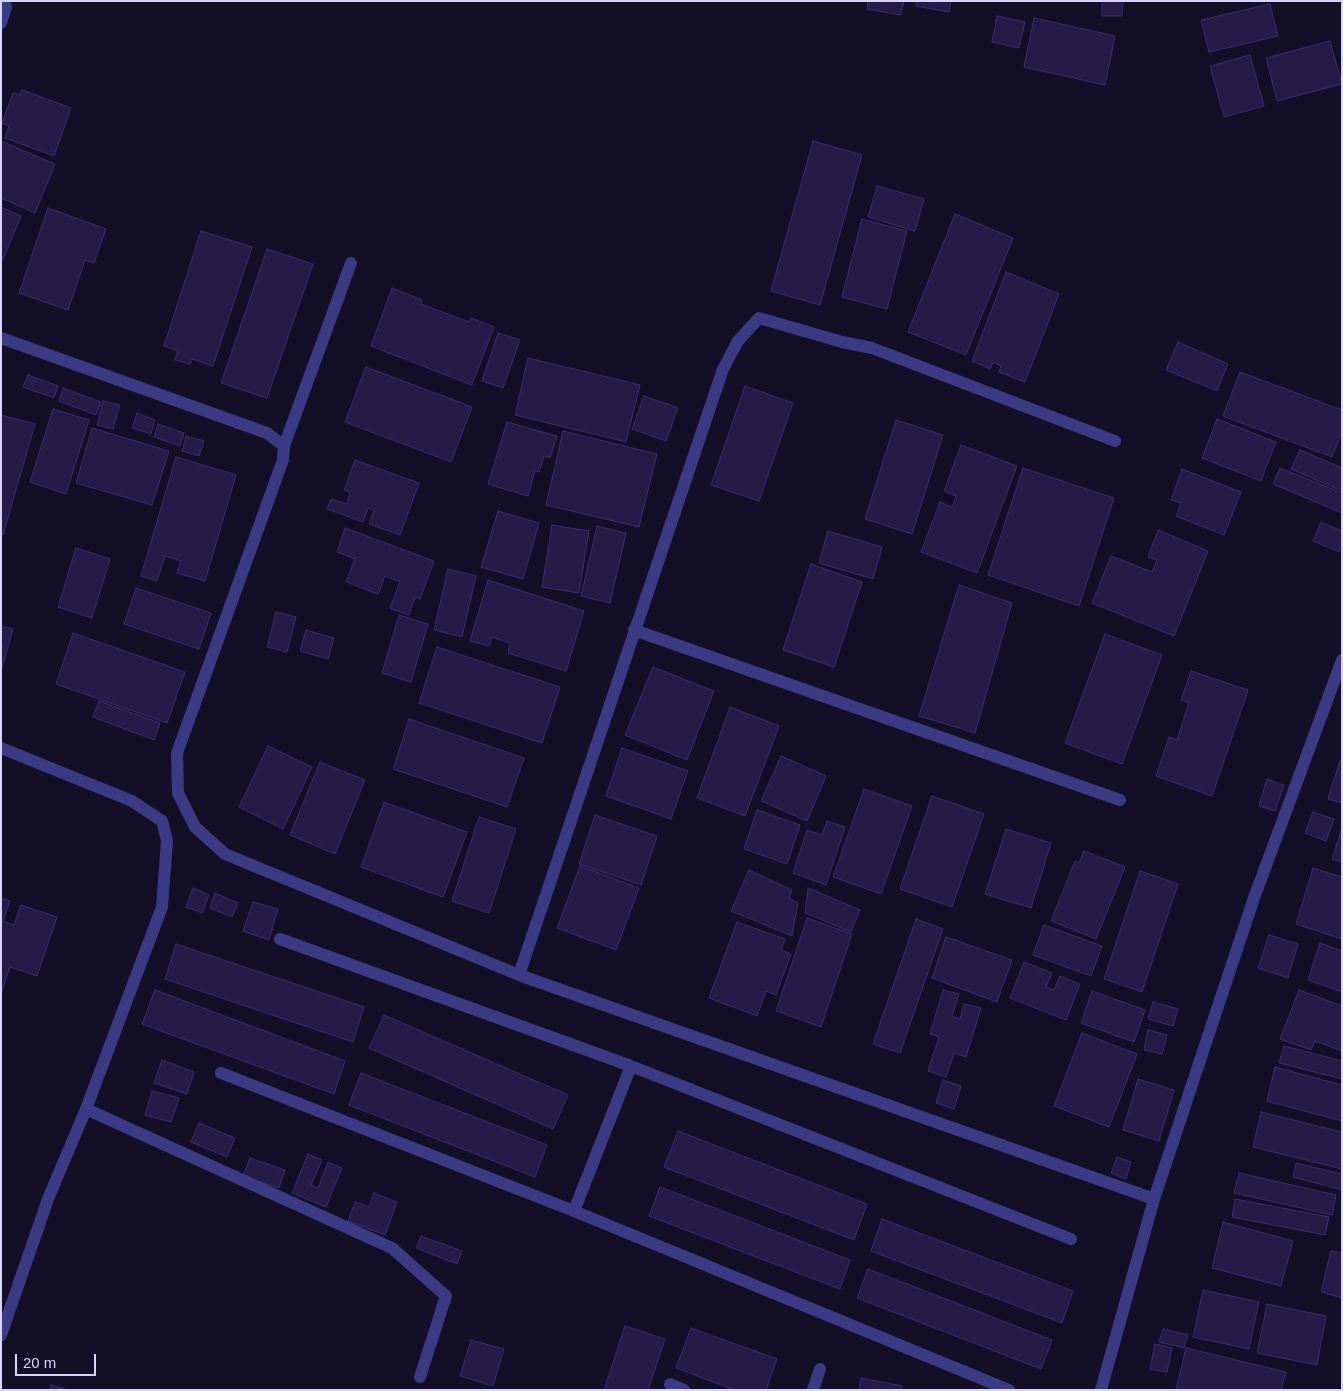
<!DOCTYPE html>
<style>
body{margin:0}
#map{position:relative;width:1343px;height:1391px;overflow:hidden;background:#130f26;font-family:Arial,sans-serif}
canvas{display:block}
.frame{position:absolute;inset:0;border:2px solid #d9d4ff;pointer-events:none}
.scale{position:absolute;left:15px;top:1354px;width:81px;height:22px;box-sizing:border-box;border:2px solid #d9d4ff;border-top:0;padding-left:6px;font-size:15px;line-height:18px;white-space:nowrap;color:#d9d4ff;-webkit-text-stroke:4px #130f26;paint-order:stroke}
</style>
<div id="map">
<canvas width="1343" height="1391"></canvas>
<div class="frame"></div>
<div class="scale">20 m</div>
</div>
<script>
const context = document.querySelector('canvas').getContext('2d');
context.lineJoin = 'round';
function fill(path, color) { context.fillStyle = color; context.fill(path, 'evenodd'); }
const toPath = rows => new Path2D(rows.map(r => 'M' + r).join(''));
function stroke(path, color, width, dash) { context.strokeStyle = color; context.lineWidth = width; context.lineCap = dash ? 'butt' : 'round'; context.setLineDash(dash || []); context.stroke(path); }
const building = toPath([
 [868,1,904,1,901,15,867,9,868,1],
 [916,1,951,1,949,12,916,6,916,1],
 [1102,1,1123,1,1122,16,1102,16,1102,1],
 [1270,4,1278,36,1209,52,1201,20,1270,4],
 [997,16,1025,22,1019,48,992,42,997,16],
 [1034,18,1115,36,1105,85,1024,67,1034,18],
 [1330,41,1342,84,1277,101,1266,58,1330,41],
 [1250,55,1264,106,1224,117,1210,66,1250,55],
 [22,90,71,108,54,156,5,138,9,126,2,123,13,93,20,95,22,90],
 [1,141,55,164,35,213,1,198,1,141],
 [813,141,862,155,820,305,771,291,813,141],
 [877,186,924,199,915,231,868,217,877,186],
 [1,207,21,216,1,264,1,207],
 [48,208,106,229,94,263,85,260,68,310,19,293,48,208],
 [955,214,1013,238,966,355,908,332,955,214],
 [862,219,907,231,887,309,842,297,862,219],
 [201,231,252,247,213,366,192,359,190,364,175,360,178,351,164,346,201,231],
 [267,249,313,264,267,398,221,383,267,249],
 [1006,272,1059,294,1025,382,999,372,1001,366,993,362,990,369,972,361,1006,272],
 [392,288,422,300,421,304,469,322,471,318,494,327,472,385,371,346,392,288],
 [498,333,520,340,503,388,482,381,498,333],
 [1178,342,1228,364,1217,391,1166,370,1178,342],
 [528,358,640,385,626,442,515,415,528,358],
 [366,367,472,407,451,462,345,422,366,367],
 [1240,372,1342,410,1342,431,1332,457,1223,416,1240,372],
 [28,375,58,386,54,398,23,387,28,375],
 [745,386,793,403,759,501,711,485,745,386],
 [63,388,101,402,96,415,59,401,63,388],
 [644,396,678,408,666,441,632,429,644,396],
 [103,401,120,405,113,429,97,425,103,401],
 [53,409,89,420,66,494,30,482,53,409],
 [137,413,155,420,151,434,132,428,137,413],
 [1,415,35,424,3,535,1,534,1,415],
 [1217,419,1276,442,1261,481,1202,458,1217,419],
 [896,420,943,435,912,534,865,519,896,420],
 [507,422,557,436,550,458,544,456,539,472,535,471,528,496,488,484,507,422],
 [158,424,184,433,180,446,154,437,158,424],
 [92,428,169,451,152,505,76,483,92,428],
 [563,431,657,454,639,527,546,505,563,431],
 [186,436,204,441,199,456,182,451,186,436],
 [961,445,1017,466,977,573,921,552,940,502,952,507,956,496,944,491,961,445],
 [1300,450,1342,468,1342,491,1291,469,1300,450],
 [176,457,236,475,205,581,177,573,181,561,165,556,157,581,141,576,176,457],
 [355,460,419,483,400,535,369,524,374,510,368,508,363,522,327,509,331,499,347,504,350,492,344,490,355,460],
 [1023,468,1114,498,1079,606,988,575,1023,468],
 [1280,468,1342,493,1342,513,1273,484,1280,468],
 [1182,469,1241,492,1224,535,1176,516,1181,503,1171,500,1182,469],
 [498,511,539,523,523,579,481,567,498,511],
 [1321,522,1342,531,1342,544,1339,552,1313,541,1321,522],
 [552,525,589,531,579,593,542,587,552,525],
 [597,526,626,533,610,603,581,596,597,526],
 [345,528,434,561,420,599,415,597,409,615,390,608,400,582,385,576,378,594,346,582,355,559,337,552,345,528],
 [1158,530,1208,551,1174,636,1092,603,1111,556,1152,572,1157,560,1148,557,1158,530],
 [828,531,882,547,873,579,819,563,828,531],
 [76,548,110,559,92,618,58,607,76,548],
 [811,564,862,582,834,667,783,650,811,564],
 [448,569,476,576,462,637,434,630,448,569],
 [488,580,584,611,566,671,508,653,510,643,492,637,489,646,470,641,488,580],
 [959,585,1012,603,975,733,919,716,959,585],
 [136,588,211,613,199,649,124,624,136,588],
 [276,612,296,617,287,652,267,647,276,612],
 [399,615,428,624,411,682,382,673,399,615],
 [1,626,13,629,1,671,1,626],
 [306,630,334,638,328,659,300,651,306,630],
 [73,633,185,672,167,723,56,684,73,633],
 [1105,634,1162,655,1122,764,1065,743,1105,634],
 [437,647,560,687,542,743,419,703,437,647],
 [653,667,714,691,687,760,625,735,653,667],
 [1191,671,1248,690,1212,796,1156,776,1169,737,1177,740,1189,703,1181,700,1191,671],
 [99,701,160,723,154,740,93,717,99,701],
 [730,707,779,726,745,816,697,798,730,707],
 [409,719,524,758,507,807,393,769,409,719],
 [268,746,312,767,283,829,239,807,268,746],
 [622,748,688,771,671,819,606,796,622,748],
 [781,756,826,776,807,821,761,801,781,756],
 [1340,761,1342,761,1342,803,1328,799,1340,761],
 [320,762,365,780,335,854,290,835,320,762],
 [1267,779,1284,785,1275,811,1259,806,1267,779],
 [864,789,912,806,881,894,833,877,864,789],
 [932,796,984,814,952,907,900,889,932,796],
 [384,802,467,832,443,897,361,867,384,802],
 [757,810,800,825,787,864,744,849,757,810],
 [1313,812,1334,819,1326,841,1305,833,1313,812],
 [595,815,657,836,641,885,579,864,595,815],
 [479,817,516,829,489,913,452,901,479,817],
 [827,821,845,827,826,885,793,873,807,830,822,835,827,821],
 [1342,828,1342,862,1332,859,1342,828],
 [1006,829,1051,843,1031,908,985,894,1006,829],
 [1084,851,1125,867,1096,939,1051,921,1075,861,1079,863,1084,851],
 [580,866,639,888,616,950,557,928,580,866],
 [1313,868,1342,877,1342,939,1296,924,1313,868],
 [749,870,792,890,789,898,798,903,792,936,731,911,749,870],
 [1140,871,1178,884,1142,992,1104,979,1140,871],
 [193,888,209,895,202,913,186,907,193,888],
 [808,888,860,910,851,932,805,913,808,888],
 [215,893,238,903,232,917,210,908,215,893],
 [1,898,10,901,3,921,14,925,21,905,57,917,37,976,10,967,1,994,1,898],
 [253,902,278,909,269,940,243,931,253,902],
 [807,918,852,934,821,1027,776,1011,807,918],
 [916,919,943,929,900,1053,873,1044,916,919],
 [737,922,785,939,781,950,791,954,776,995,766,991,757,1016,709,998,737,922],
 [1044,925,1102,946,1091,976,1033,955,1044,925],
 [1269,935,1298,944,1288,978,1258,968,1269,935],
 [946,937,1012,960,997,1002,932,978,946,937],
 [1320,943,1342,951,1342,992,1308,980,1320,943],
 [176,944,364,1007,353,1042,165,979,176,944],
 [1024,962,1052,973,1046,987,1054,990,1060,976,1080,984,1066,1020,1010,998,1024,962],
 [155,990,345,1061,334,1094,142,1024,155,990],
 [943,990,959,994,952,1016,960,1019,964,1004,981,1008,966,1057,954,1053,946,1077,928,1071,939,1037,930,1034,943,990],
 [1299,990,1342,1006,1342,1051,1315,1041,1311,1050,1280,1039,1299,990],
 [1092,991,1145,1010,1134,1042,1081,1023,1092,991],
 [1153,1002,1178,1009,1173,1026,1148,1019,1153,1002],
 [384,1015,568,1095,553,1129,369,1048,384,1015],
 [1148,1030,1167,1035,1162,1054,1144,1050,1148,1030],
 [1082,1033,1137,1054,1109,1127,1054,1106,1082,1033],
 [1284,1046,1342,1061,1342,1079,1279,1063,1284,1046],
 [162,1060,194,1072,187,1094,154,1083,162,1060],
 [1275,1067,1342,1085,1342,1121,1267,1101,1275,1067],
 [361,1073,547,1145,535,1177,349,1105,361,1073],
 [1138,1079,1174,1090,1159,1141,1123,1130,1138,1079],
 [943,1080,961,1086,954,1109,936,1103,943,1080],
 [152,1091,179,1098,171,1122,145,1115,152,1091],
 [1261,1112,1342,1132,1342,1169,1253,1147,1261,1112],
 [199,1123,235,1138,227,1157,191,1142,199,1123],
 [678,1131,867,1204,854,1240,664,1167,678,1131],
 [308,1154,322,1160,311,1185,318,1188,328,1162,342,1168,326,1207,292,1193,308,1154],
 [1117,1157,1131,1162,1126,1179,1111,1173,1117,1157],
 [250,1158,285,1170,279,1188,243,1176,250,1158],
 [1296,1163,1342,1174,1342,1190,1293,1177,1296,1163],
 [1239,1173,1336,1195,1332,1215,1234,1193,1239,1173],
 [660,1187,850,1260,840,1289,649,1216,660,1187],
 [374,1193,397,1202,385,1235,348,1221,355,1202,369,1207,374,1193],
 [1235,1199,1329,1217,1325,1235,1232,1217,1235,1199],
 [882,1219,1073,1291,1062,1323,871,1251,882,1219],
 [1223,1222,1293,1241,1281,1286,1212,1268,1223,1222],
 [421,1236,462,1251,457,1264,416,1248,421,1236],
 [1331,1251,1342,1253,1342,1298,1321,1292,1331,1251],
 [868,1269,1052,1340,1041,1369,857,1298,868,1269],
 [1203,1290,1259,1302,1249,1349,1193,1337,1203,1290],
 [1267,1304,1326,1316,1317,1365,1257,1353,1267,1304],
 [625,1326,665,1339,648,1390,604,1390,625,1326],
 [691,1328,777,1359,766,1390,735,1390,676,1368,691,1328],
 [1163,1329,1188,1335,1184,1348,1159,1342,1163,1329],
 [471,1340,504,1349,493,1386,460,1376,471,1340],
 [1155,1344,1172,1348,1167,1372,1150,1369,1155,1344],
 [1186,1348,1286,1372,1281,1390,1176,1390,1186,1348],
 [861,1378,902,1386,901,1390,859,1390,861,1378],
 [51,1385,68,1390,50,1390,51,1385]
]);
const service = toPath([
 [1,748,132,801,162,821,167,841,162,907,86,1109,48,1199,1,1335],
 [280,939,631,1066,1071,1239],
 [221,1073,574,1211,1009,1390],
 [86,1109,392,1248,446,1296,420,1377],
 [574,1211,631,1066],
 [670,1384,684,1390]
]);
const minor = toPath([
 [1,23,6,7],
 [1,338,267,433,284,446,283,460,177,753,178,793,195,827,225,854,519,975,1154,1199],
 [284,446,351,263],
 [634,630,1120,800],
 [519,975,723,369,738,341,759,318,842,342,872,348,1115,441],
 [813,1390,820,1369],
 [1101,1390,1154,1199,1254,898,1342,660]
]);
fill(building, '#241b47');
stroke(building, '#3b2d73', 1);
stroke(service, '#3d3a85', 12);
stroke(minor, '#3d3a85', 12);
</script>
